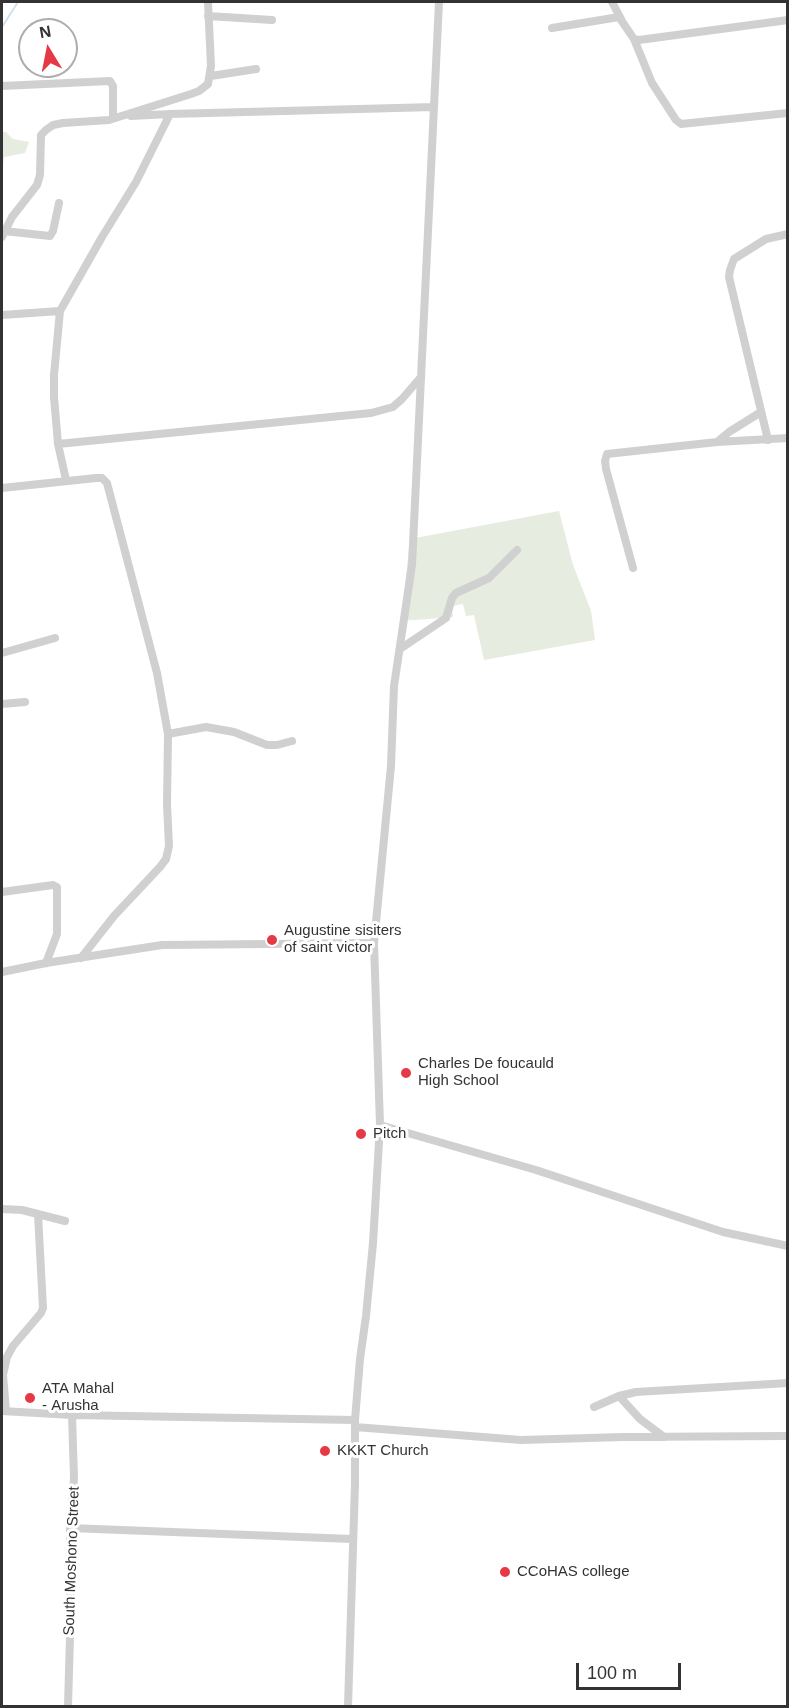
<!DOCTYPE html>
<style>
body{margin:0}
#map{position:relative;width:789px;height:1708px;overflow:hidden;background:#fff;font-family:Arial,sans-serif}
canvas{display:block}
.frame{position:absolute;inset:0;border:3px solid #333;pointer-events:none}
.north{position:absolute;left:18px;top:18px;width:60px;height:60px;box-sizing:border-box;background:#fff;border:2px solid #adadad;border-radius:50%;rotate:350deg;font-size:16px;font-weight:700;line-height:24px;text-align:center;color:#333}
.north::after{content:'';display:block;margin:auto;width:21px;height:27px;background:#e63946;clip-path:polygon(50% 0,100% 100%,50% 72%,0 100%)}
.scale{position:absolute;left:576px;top:1663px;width:105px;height:27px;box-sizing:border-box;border:3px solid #333;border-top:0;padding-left:8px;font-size:18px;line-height:21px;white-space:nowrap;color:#333;-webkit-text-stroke:4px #fff;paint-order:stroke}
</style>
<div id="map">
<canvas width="789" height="1708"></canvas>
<div class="frame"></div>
<div class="north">N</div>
<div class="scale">100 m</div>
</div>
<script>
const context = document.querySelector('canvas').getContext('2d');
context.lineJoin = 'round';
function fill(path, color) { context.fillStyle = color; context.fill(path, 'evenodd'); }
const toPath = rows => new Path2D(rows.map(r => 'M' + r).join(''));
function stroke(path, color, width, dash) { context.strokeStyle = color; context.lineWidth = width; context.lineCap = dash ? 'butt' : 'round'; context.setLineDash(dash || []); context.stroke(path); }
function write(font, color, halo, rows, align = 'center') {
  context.font = font + ' Arial,sans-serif'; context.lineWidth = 6; context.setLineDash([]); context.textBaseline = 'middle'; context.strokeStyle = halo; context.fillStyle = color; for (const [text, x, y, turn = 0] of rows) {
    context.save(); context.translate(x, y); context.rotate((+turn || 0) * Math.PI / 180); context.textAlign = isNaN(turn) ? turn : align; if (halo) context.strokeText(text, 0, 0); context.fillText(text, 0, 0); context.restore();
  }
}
const green = toPath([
 [2,132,6,132,13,139,29,142,25,153,4,157,3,168,2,169],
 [559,511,573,565,591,611,595,640,484,660,474,615,466,616,463,604,452,606,453,617,401,621,410,539]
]);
const stream = toPath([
 [2,27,18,2]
]);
const street = toPath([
 [612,2,621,19],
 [208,16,272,20],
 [552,28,619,17,634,39,639,40,788,20],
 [634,39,652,83,676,120,681,124,788,113],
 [211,76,256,69],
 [2,86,110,81,113,86,113,118],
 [131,116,170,114,434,107],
 [4,231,50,236,53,231,59,203],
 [2,237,12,217,37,185,40,175,41,135,46,130,53,125,63,123,109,120,191,94,199,91,208,84,211,66,208,2],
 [60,311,54,375,54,397,58,444,66,480],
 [2,315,60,311,102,237,136,182,170,114],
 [768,440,729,277,730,270,734,259,766,239,788,234],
 [717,442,729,432,761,412],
 [58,444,371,413,393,407,402,399,421,377],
 [2,488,96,478,102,478,107,483,157,673,168,734,167,804,169,846,166,859,160,867,114,916,81,958],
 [633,568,606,469,605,461,607,454,717,442,788,438],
 [400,649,446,618,452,598,456,593,489,578,517,550],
 [2,653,55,638],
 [2,704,25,702],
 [168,734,206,727,234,732,267,745,277,745,292,741],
 [2,892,53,885,57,887,57,934,46,963],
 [2,972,46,963,162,945,374,943],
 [380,1125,536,1170,723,1232,788,1246],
 [2,1209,22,1210,65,1221],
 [619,1396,640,1419,664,1437],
 [594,1407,619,1396,636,1392,788,1383],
 [2,1411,72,1415,355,1420],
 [6,1411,3,1375,7,1357,13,1346,41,1313,43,1308,38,1214],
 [355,1427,521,1440,623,1437,788,1436],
 [70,1528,352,1539],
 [68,1706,70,1637,70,1528,74,1478,72,1415],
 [348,1706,355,1484,355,1420,360,1359,366,1316,373,1243,380,1125,374,943,391,766,394,686,412,565,439,2]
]);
const markers = [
 [272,940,6,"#e63946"],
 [406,1073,6,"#e63946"],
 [361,1134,6,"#e63946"],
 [30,1398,6,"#e63946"],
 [325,1451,6,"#e63946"],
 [505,1572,6,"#e63946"]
];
const poiNames = [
 ["Augustine sisiters",284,931],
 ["of saint victor",284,948],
 ["Charles De foucauld",418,1064],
 ["High School",418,1081],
 ["Pitch",373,1134],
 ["ATA Mahal",42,1389],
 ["- Arusha",42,1406],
 ["KKKT Church",337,1451],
 ["CCoHAS college",517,1572]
];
const streetNames = [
 ["South Moshono Street",72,1561,-88]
];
fill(green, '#e6ecdf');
stroke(stream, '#cfe2ee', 2);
stroke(street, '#d0d0d0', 8);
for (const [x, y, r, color] of markers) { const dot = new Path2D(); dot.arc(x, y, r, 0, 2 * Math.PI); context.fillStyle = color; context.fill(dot); stroke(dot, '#fff', 2); }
write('15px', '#333', '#fff', poiNames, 'left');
write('15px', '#333', '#fff', streetNames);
</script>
